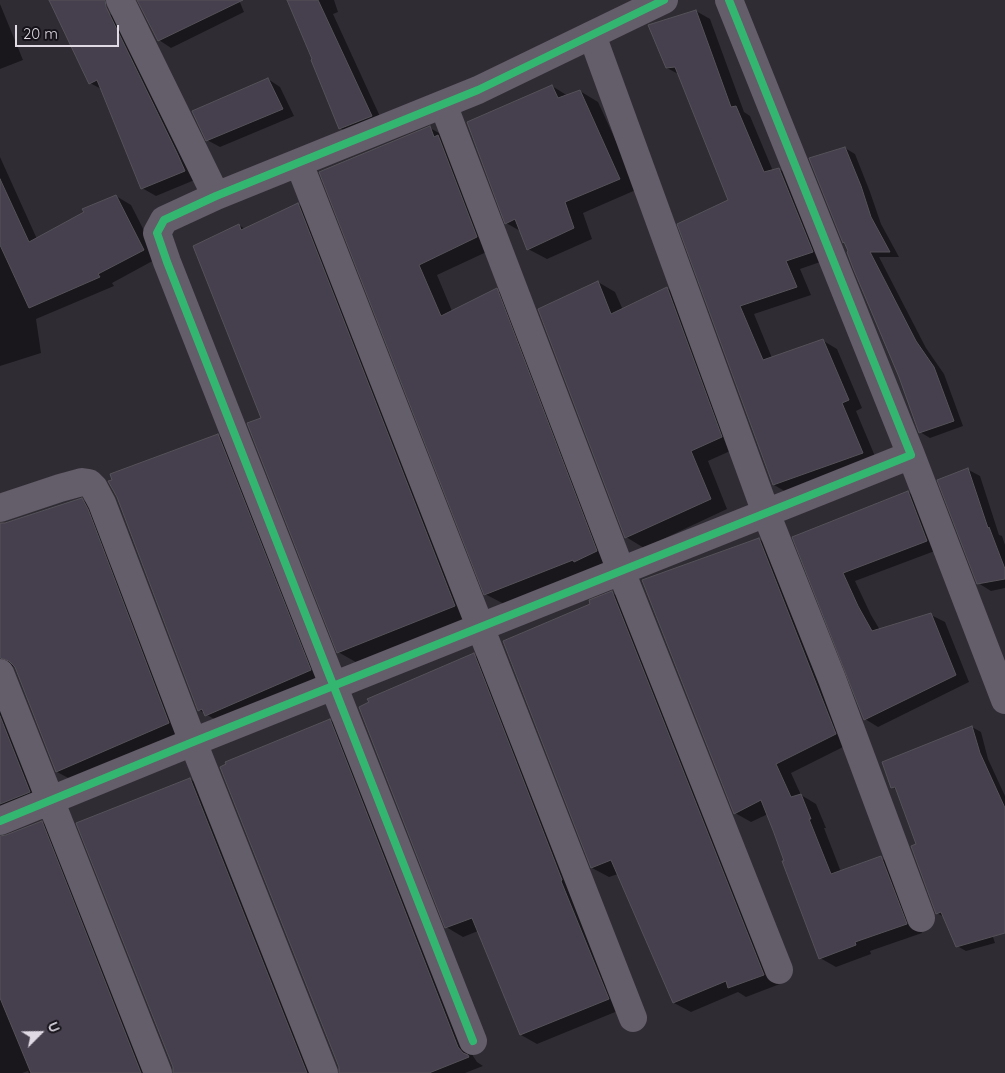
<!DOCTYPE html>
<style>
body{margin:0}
#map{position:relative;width:1005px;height:1073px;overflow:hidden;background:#302c34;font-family:Quicksand,sans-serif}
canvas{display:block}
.north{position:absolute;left:15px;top:1008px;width:50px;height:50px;-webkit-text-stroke:4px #16131a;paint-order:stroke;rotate:67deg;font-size:14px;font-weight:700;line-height:20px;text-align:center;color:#dfdae4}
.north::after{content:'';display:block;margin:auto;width:18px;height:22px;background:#dfdae4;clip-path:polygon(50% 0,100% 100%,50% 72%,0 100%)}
.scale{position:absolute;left:15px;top:25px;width:104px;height:22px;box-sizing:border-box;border:2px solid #dfdae4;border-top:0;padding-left:6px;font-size:15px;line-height:18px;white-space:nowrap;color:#dfdae4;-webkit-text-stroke:4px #16131a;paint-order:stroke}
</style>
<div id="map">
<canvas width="1005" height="1073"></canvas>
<div class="north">U</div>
<div class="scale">20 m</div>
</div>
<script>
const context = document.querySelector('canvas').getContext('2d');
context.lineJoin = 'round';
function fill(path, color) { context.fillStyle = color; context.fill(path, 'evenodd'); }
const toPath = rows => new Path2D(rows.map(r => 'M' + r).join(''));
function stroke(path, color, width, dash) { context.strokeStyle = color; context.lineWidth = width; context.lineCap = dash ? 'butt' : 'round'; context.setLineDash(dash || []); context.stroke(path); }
const shadow = toPath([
 [50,0,93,0,108,13,122,21,197,179,156,196,142,188,103,90,90,83],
 [139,0,239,0,244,12,171,48,159,40],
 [289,0,334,0,338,12,333,14,383,123,353,136,340,128],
 [0,4,23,60,0,69],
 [696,11,710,19,744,112,750,116,773,171,779,169,793,177,826,260,800,269,811,295,754,314,772,358,822,340,837,349,862,408,856,411,877,461,788,493,774,485,679,224,730,200,680,75,667,68],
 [268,79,280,87,294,116,220,147,207,140],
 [552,86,568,96,580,91,598,102,638,189,583,213,592,239,547,259,528,249,522,232,506,223],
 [430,128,448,138,495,248,437,275,452,311,496,290,515,300,614,562,504,604,485,594,321,173],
 [845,148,855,154,870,192,881,224,899,257,879,257,926,348,944,374,963,426,930,438,920,432,900,376,846,243,844,242,811,159],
 [0,157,37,239,116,196,131,205,158,258,112,283,114,286,36,319,41,353,0,366],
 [298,204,320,217,477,619,361,665,338,652,262,418,239,225,245,229],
 [598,282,615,292,623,310,667,288,684,298,739,447,708,461,727,509,644,548,626,537,539,310],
 [217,435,241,448,333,683,229,728,199,710],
 [967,469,980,476,999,535,1002,536,1005,545,1005,588,991,591,978,583],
 [908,492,921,500,940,549,855,581,871,615,880,630,931,615,945,622,969,682,878,727,865,719,794,538],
 [82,500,97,508,183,732,72,780,57,772,15,666,9,667,0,678,0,522,1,524],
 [759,539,775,549,851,743,791,773,801,795,816,804,826,828,824,828,841,872,881,858,897,867,922,933,870,951,871,954,836,967,820,958,768,814,751,822,735,813],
 [612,593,629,602,780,984,746,997,738,992,691,1012,674,1003,618,874,609,877,592,868,504,642,592,604],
 [474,655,490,664,625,1008,537,1044,521,1035,478,931,463,937,446,927],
 [0,687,44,800,0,826],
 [330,720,345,729,473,1056,477,1062,483,1066,465,1073,340,1073],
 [972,727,981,732,988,759,1005,796,1005,931,992,934,995,943,966,951,957,946,944,917,937,913,917,845,897,790,892,787],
 [190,779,205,788,318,1073,174,1073],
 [42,822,56,831,152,1073,29,1073,28,1071,22,1073,0,1073,0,834,1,837]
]);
const building = toPath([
 [49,0,105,0,106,7,177,153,185,171,141,189,97,80,89,84,49,0],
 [137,0,243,0,158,41,137,0],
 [287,0,318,0,372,116,339,129,311,60,312,59,287,0],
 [696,10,731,107,736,106,764,172,779,168,813,252,786,261,797,287,740,306,763,360,823,339,849,400,842,403,863,453,773,485,677,224,728,200,675,67,666,68,648,25,696,10],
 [268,78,283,109,206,141,192,111,268,78],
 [552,85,558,98,580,90,620,179,565,202,574,228,527,250,515,219,505,224,467,122,552,85],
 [430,126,434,137,438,135,477,237,419,265,441,316,497,288,597,551,574,562,573,560,484,595,319,172,430,126],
 [845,147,861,186,871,217,890,252,870,252,916,341,934,367,954,421,919,433,899,377,853,268,847,252,848,251,844,242,843,243,809,158,845,147],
 [0,179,29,242,84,212,82,209,116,195,144,250,98,274,100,277,29,308,0,245,0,179],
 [298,203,455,606,337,653,247,423,261,418,193,246,239,224,241,230,298,203],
 [598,281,611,314,667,287,722,437,691,451,711,499,625,538,538,309,598,281],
 [218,434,311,670,205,716,202,709,198,711,117,497,108,481,112,480,110,474,218,434],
 [968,468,988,528,989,527,1005,569,1005,579,977,584,937,480,968,468],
 [908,491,927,541,843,573,858,606,872,631,931,613,956,675,864,720,792,537,908,491],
 [82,498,88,509,169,723,56,772,15,667,9,661,0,658,0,523,5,523,82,498],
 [759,538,836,734,776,764,791,797,801,794,811,819,809,819,831,874,881,856,907,924,855,942,856,945,819,959,782,861,784,861,774,833,761,800,734,814,642,580,759,538],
 [612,591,764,975,728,988,726,981,673,1003,611,860,591,868,503,641,590,604,589,600,612,591],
 [474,653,562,880,561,881,609,999,520,1035,472,918,445,928,359,707,369,702,367,699,474,653],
 [0,716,30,792,0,804,0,716],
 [330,719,458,1047,463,1053,468,1055,469,1057,429,1073,339,1073,339,1067,220,767,226,764,225,762,330,719],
 [972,726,980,753,1005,808,1005,933,956,947,941,912,936,914,911,846,916,844,895,787,891,788,882,762,972,726],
 [190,778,307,1073,173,1073,173,1067,76,823,190,778],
 [42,821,141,1073,31,1073,0,998,0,836,6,835,42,821]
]);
const street = toPath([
 [120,0,216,196],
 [592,35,766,513,832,679,921,918],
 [443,104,621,571,779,970],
 [299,163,633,1018],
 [911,455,1005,700],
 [0,508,60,488,82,482,89,483,94,488,102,503,193,742,324,1073],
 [0,673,158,1073],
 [0,821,193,742,911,455,729,0],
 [473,1041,167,262,157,233,164,220,216,196,478,90,664,0]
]);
const cycleway = toPath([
 [0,821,193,742,911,455,729,0],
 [473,1041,167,262,157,233,164,220,216,196,478,90,664,0]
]);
fill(shadow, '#0007');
fill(building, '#463f4d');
stroke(building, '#555259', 1);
stroke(street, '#645d6a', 28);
stroke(cycleway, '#33b770', 8);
</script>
